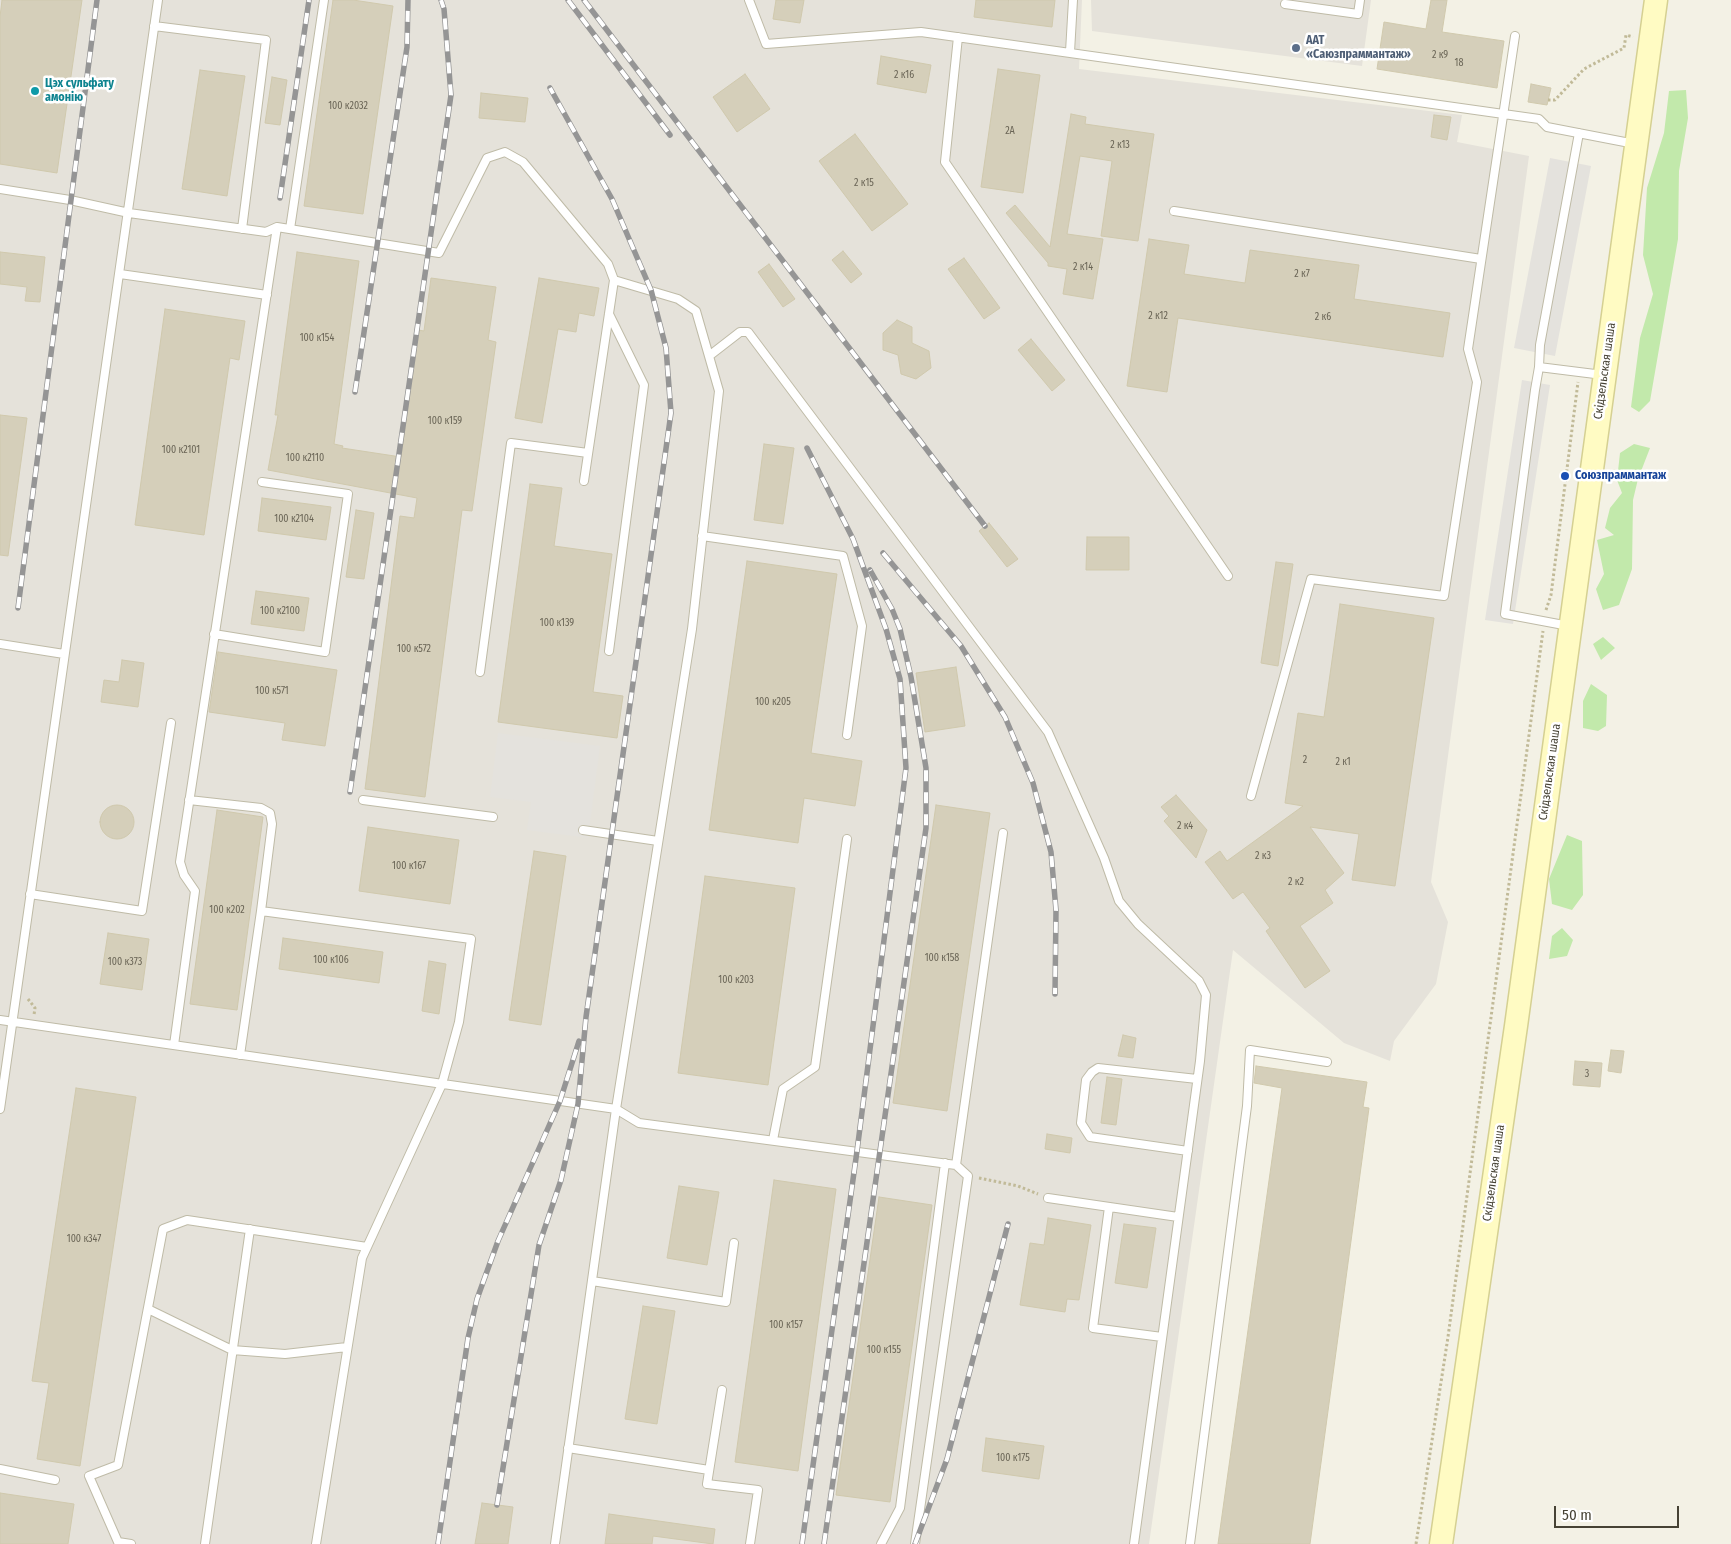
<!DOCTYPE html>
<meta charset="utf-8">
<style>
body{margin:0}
#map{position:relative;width:1731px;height:1544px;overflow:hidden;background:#f3f1e5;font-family:"Fira Sans Condensed",sans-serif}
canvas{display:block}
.scale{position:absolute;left:1554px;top:1506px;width:125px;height:22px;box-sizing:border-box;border:2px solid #464234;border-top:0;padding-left:6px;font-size:15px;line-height:18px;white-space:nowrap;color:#464234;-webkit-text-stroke:4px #fff;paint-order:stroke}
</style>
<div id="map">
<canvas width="1731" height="1544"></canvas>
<div class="scale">50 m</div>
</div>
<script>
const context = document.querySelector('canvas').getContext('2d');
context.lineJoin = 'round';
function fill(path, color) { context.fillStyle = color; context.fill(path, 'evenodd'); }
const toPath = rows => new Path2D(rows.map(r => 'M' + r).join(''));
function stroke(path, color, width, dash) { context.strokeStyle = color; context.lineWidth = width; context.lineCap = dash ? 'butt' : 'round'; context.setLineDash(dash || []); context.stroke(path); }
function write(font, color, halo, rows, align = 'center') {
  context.font = font + ' "Fira Sans Condensed",sans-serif'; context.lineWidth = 5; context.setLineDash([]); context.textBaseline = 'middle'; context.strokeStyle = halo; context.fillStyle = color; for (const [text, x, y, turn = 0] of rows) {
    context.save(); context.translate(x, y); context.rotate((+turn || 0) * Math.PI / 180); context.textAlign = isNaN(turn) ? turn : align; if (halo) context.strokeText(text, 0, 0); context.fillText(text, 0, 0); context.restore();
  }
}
const industrial = toPath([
 [0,0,1082,0,1079,69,1462,115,1457,142,1529,156,1431,882,1448,922,1436,984,1394,1041,1390,1061,1344,1043,1233,950,1149,1544,0,1544],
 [1091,0,1371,0,1362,66,1092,31]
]);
const green = toPath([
 [1686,90,1688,118,1679,171,1678,239,1650,401,1639,412,1631,407,1640,338,1653,294,1643,255,1647,188,1664,133,1669,91],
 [1634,444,1650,448,1638,479,1633,500,1632,569,1619,605,1603,610,1596,589,1604,574,1597,540,1614,535,1605,528,1610,508,1622,493,1617,480,1620,453],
 [1603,637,1615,648,1601,660,1593,644],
 [1591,684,1607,695,1606,726,1598,731,1583,728,1583,701],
 [1567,835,1582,841,1583,895,1572,910,1552,904,1549,879],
 [1562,928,1573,940,1567,956,1549,959,1552,936]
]);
const parking = toPath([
 [1550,158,1591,166,1555,356,1514,348],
 [1522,380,1550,385,1513,624,1485,620],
 [498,733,600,746,588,838,527,830,531,802,490,797]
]);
const building = toPath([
 [2,0,82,0,57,173,0,164,0,17,2,0],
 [333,0,353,0,393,6,363,214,304,206,333,0],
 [776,0,804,0,800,23,773,19,776,0],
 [976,0,1055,0,1052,27,974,17,976,0],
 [1431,0,1447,0,1442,32,1504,41,1497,88,1377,69,1384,22,1426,29,1431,0],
 [881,56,931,65,926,93,877,84,881,56],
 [998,69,1040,75,1023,193,981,187,998,69],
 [200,70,245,76,227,196,182,189,200,70],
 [745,74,770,109,737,132,713,97,745,74],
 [272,77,287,80,280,125,265,123,272,77],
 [1531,84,1551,88,1547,105,1528,102,1531,84],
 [481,93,528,98,525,122,479,118,481,93],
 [1071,114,1086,117,1085,124,1154,134,1138,241,1101,236,1112,161,1080,156,1067,234,1103,239,1093,299,1063,294,1067,269,1048,266,1048,263,1006,213,1015,205,1050,247,1071,114],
 [1434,115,1451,117,1447,140,1431,137,1434,115],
 [855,134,908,204,872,231,819,161,855,134],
 [1149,239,1189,245,1184,274,1245,283,1250,250,1359,265,1354,299,1450,313,1443,357,1178,318,1167,392,1127,386,1149,239],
 [843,251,862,274,851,283,832,260,843,251],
 [0,252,45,257,40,302,25,301,27,287,0,284,0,252],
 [297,252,359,261,334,444,343,446,342,448,401,457,418,330,424,331,431,278,496,287,488,340,496,342,472,511,462,510,425,797,365,789,400,516,414,518,417,498,268,470,278,415,275,415,297,252],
 [964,258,1000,308,984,319,948,269,964,258],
 [769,264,795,299,783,307,758,272,769,264],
 [539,278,599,288,594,316,579,313,576,332,558,329,542,423,515,418,539,278],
 [165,309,245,321,239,360,230,358,204,535,135,525,165,309],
 [897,320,912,327,912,343,929,351,931,368,916,379,901,374,898,355,883,350,883,333,897,320],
 [1031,339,1065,380,1052,391,1018,350,1031,339],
 [0,415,27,418,8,556,0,555,0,415],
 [764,444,794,448,783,524,754,520,764,444],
 [530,484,562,488,554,546,612,554,593,692,623,696,617,738,498,722,530,484],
 [262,498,331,507,326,540,258,531,262,498],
 [356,510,374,513,364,579,346,577,356,510],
 [989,523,1018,559,1007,567,979,531,989,523],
 [1087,537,1129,537,1129,570,1086,570,1087,537],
 [747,561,837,574,811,753,862,761,855,806,804,798,798,843,709,830,747,561],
 [1276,562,1293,564,1278,666,1261,663,1276,562],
 [256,591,309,598,304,631,251,624,256,591],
 [1340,604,1434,618,1395,886,1352,880,1359,834,1310,827,1344,873,1325,890,1333,903,1300,926,1330,971,1305,988,1266,931,1270,928,1243,892,1233,899,1205,862,1220,851,1227,861,1303,806,1285,803,1298,713,1324,717,1340,604],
 [218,652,337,670,325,746,282,740,285,723,209,712,218,652],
 [122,660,144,663,138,707,101,702,104,680,119,682,122,660],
 [956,667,965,726,925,732,916,673,956,667],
 [1176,795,1207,830,1196,858,1164,821,1169,816,1161,807,1176,795],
 '100 822a17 17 0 1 1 34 0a17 17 0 1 1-34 0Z',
 [936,805,990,813,947,1111,893,1103,936,805],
 [217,810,263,817,237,1010,190,1004,217,810],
 [368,827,459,840,450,904,359,891,368,827],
 [534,851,566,856,541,1025,509,1020,534,851],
 [705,876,795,888,768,1085,678,1073,705,876],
 [108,933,149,939,142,990,100,984,108,933],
 [283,938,383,952,379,983,279,969,283,938],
 [429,961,446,964,439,1014,422,1011,429,961],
 [1123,1035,1136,1038,1133,1058,1118,1056,1123,1035],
 [1611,1050,1624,1051,1621,1073,1608,1071,1611,1050],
 [1575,1061,1602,1063,1600,1087,1573,1085,1575,1061],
 [1256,1066,1367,1082,1363,1107,1369,1108,1310,1544,1218,1544,1282,1088,1254,1083,1256,1066],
 [1107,1077,1122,1079,1116,1125,1101,1123,1107,1077],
 [76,1088,136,1097,80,1466,37,1459,49,1383,32,1381,76,1088],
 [1047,1134,1072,1138,1070,1153,1045,1149,1047,1134],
 [774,1180,836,1189,798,1471,735,1462,774,1180],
 [679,1186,719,1192,707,1265,667,1258,679,1186],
 [879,1197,932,1205,890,1502,836,1495,879,1197],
 [1048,1218,1091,1225,1079,1300,1067,1299,1065,1312,1020,1305,1030,1243,1044,1245,1048,1218],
 [1124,1224,1156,1228,1147,1288,1115,1283,1124,1224],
 [643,1306,675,1311,657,1424,625,1419,643,1306],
 [986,1438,1044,1446,1039,1479,982,1471,986,1438],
 [0,1493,74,1504,68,1544,0,1544,0,1493],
 [482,1503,513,1507,508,1544,475,1544,482,1503],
 [609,1514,715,1529,713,1544,653,1536,652,1544,605,1544,609,1514]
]);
const path = toPath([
 [1548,100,1555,100,1584,69,1624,48,1626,35,1633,37],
 [1546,610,1551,595,1578,382],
 [28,999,35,1008,34,1015],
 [979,1178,1018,1186,1038,1194],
 [1416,1544,1448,1337,1543,631]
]);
const lane = toPath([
 [749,0,766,44,921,32,1539,119,1547,127,1635,144],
 [1285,4,1358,14,1360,0],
 [154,26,266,40,242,229],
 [958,37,945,162,1228,576],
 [1070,52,1073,0],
 [0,189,70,200,129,213,266,232,277,227,439,253,487,158,505,152,523,162,608,264,614,280,584,481],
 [1174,211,1481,259],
 [290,229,324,0],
 [120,274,267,295],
 [709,356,740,332,748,332,1048,732,1104,858,1119,901,1138,924,1199,981,1206,995,1200,1061,1134,1544],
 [1539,367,1540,345,1579,133],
 [702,536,843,556,862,626,847,735],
 [1569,626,1505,614,1535,390,1539,367,1603,375],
 [214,634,325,652,348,494,262,482],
 [0,644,64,654],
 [609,651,644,385,609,314],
 [480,672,511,443,588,453],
 [1251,796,1311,579,1444,596,1477,382,1468,349,1515,36],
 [189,800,261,808,270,813,272,824,261,911],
 [363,800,493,817],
 [583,830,658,841],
 [30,894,142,911,171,723],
 [0,1020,616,1109,639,1123,956,1165],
 [174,1045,195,891,184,875,180,862,277,227],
 [240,1055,261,911,471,939,459,1022,442,1084,362,1258,316,1544],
 [0,1109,158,0],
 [773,1140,783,1089,815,1067,847,839],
 [1188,1151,1090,1137,1081,1123,1086,1080,1092,1072,1098,1068,1197,1079],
 [1048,1198,1178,1217],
 [1109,1207,1093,1328,1162,1337],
 [592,1281,726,1302,734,1243],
 [148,1309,232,1350,285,1354,347,1347],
 [722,1390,707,1484,758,1490,750,1544],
 [568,1448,709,1470],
 [0,1469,55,1480],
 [131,1544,118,1542,89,1476,118,1465,163,1229,187,1220,367,1247],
 [205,1544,250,1229],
 [555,1544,616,1109,692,629,719,391,696,311,678,299,614,280],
 [881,1544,900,1508,945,1163],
 [915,1544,968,1176,956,1165,1003,833],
 [1190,1544,1247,1106,1250,1050,1327,1062]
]);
const secondary = toPath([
 [1441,1544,1516,1026,1656,0]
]);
const rail = toPath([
 [568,0,670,135],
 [584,0,985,526],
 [280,198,309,0],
 [355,392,407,47,408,0],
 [883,553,961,646,1005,717,1033,783,1051,852,1056,910,1055,994],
 [18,608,97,0],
 [350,792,451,95,444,9,441,0],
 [497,1505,539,1245,561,1180,578,1104,586,1017,671,413,666,348,651,290,612,199,550,88],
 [438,1544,468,1338,477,1299,498,1241,560,1101,579,1041],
 [802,1544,857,1151,906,768,900,679,886,629,853,539,807,448],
 [824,1544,926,828,926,768,911,677,900,629,892,609,870,570],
 [915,1544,947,1459,1008,1224]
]);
const markers = [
 [1296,48,5,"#5c6f8a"],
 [35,91,5,"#0f9aa8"],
 [1565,476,5,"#1a4fb4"]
];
const numberNames = [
 ["2 к9",1440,55],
 ["18",1459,63],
 ["2 к16",904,75],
 ["100 к2032",348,106],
 ["2А",1010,131],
 ["2 к13",1120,145],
 ["2 к15",864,183],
 ["2 к14",1083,267],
 ["2 к7",1302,274],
 ["2 к12",1158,316],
 ["2 к6",1323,317],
 ["100 к154",317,338],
 ["100 к159",445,421],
 ["100 к2101",181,450],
 ["100 к2110",305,458],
 ["100 к2104",294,519],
 ["100 к2100",280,611],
 ["100 к139",557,623],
 ["100 к572",414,649],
 ["100 к571",272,691],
 ["100 к205",773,702],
 ["2",1305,760],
 ["2 к1",1343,762],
 ["2 к4",1185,826],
 ["2 к3",1263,856],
 ["100 к167",409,866],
 ["2 к2",1296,882],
 ["100 к202",227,910],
 ["100 к158",942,958],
 ["100 к106",331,960],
 ["100 к373",125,962],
 ["100 к203",736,980],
 ["3",1587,1074],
 ["100 к347",84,1239],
 ["100 к157",786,1325],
 ["100 к155",884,1350],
 ["100 к175",1013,1458]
];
const serviceNames = [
 ["ААТ",1306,41],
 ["«Саюзпраммантаж»",1306,55]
];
const cultureNames = [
 ["Цэх сульфату",45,84],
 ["амонію",45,98]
];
const streetNames = [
 ["Скідзельская шаша",1605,371,-82],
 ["Скідзельская шаша",1550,772,-82],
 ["Скідзельская шаша",1494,1173,-82]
];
const transitNames = [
 ["Союзпраммантаж",1575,476]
];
fill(industrial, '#e5e2da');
fill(green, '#c2e9ab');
fill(parking, '#e4e2dd');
fill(building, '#d5cfba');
stroke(building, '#d0c9ad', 1);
stroke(lane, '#bfbba7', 10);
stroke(secondary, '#d5d092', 25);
stroke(path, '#c1ba98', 3, [2.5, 2.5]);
stroke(lane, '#fff', 8);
stroke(secondary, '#fffbc3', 22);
stroke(rail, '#959595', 5.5);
stroke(rail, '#fff', 4, [11]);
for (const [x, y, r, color] of markers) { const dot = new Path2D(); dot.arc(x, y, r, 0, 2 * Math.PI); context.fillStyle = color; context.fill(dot); stroke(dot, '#fff', 2); }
write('10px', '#6a6556', null, numberNames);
write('bold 12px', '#4e5e75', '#fff', serviceNames, 'left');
write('bold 12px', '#0d838f', '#fff', cultureNames, 'left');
write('12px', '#464234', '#fff', streetNames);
write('bold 12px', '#164399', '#fff', transitNames, 'left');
</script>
